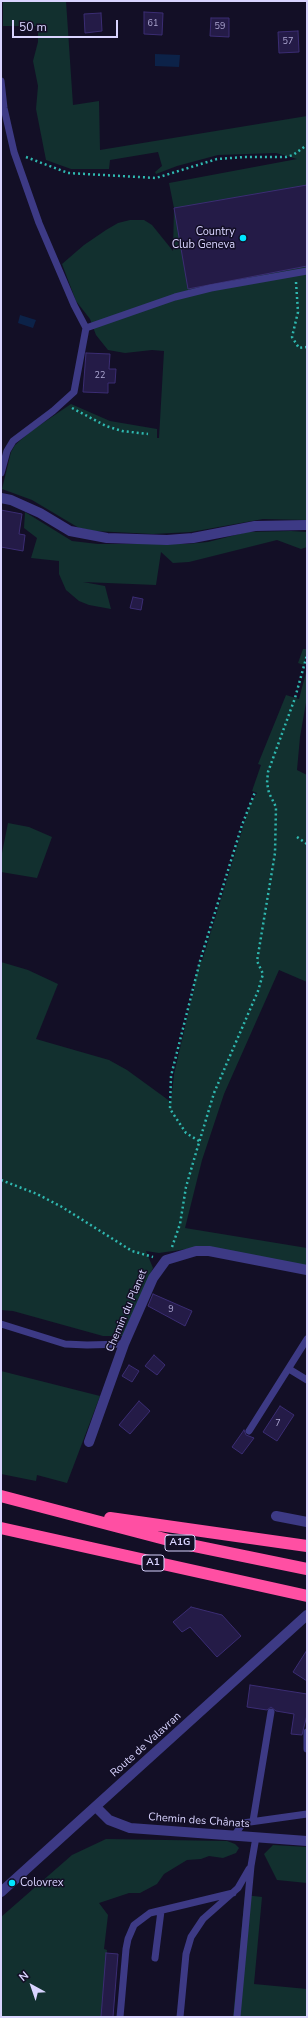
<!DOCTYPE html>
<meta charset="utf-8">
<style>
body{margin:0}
#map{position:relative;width:308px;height:2018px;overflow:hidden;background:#130f26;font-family:"Nunito Sans",sans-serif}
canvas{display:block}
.frame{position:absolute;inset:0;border:2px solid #d9d4ff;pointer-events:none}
.north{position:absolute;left:12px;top:1966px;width:40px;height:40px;-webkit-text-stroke:3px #130f26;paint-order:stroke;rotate:320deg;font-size:11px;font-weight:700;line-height:16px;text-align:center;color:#d9d4ff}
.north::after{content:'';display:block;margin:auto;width:14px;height:18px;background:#d9d4ff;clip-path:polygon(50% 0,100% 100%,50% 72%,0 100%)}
.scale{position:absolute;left:12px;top:20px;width:106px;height:18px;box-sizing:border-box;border:2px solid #d9d4ff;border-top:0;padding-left:5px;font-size:12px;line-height:14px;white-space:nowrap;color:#d9d4ff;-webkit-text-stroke:3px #130f26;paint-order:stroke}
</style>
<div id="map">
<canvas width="308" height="2018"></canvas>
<div class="frame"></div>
<div class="north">N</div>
<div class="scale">50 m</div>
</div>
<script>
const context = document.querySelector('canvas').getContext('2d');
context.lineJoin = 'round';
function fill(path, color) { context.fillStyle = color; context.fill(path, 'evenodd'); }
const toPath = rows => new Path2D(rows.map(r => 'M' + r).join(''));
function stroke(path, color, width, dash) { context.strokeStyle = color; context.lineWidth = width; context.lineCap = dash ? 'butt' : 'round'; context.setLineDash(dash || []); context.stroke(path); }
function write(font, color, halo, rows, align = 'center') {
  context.font = font + ' "Nunito Sans",sans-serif'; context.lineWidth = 3; context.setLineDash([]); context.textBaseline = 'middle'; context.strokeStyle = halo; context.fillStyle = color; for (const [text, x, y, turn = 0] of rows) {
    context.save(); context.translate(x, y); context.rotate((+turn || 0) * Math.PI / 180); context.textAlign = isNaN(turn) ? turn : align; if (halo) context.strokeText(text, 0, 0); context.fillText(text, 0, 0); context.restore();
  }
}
const green = toPath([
 [3,1,66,1,73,105,99,101,100,150,307,116,307,520,263,519,191,532,153,534,94,531,79,528,32,500,2,489,11,452,15,445,31,431,71,404,110,421,157,429,157,438,159,438,164,351,152,350,125,353,108,350,96,335,90,319,76,301,62,264,84,245,106,230,118,223,130,220,144,220,152,225,173,251,174,208,169,183,297,159,276,153,218,155,177,166,156,174,155,172,162,166,158,152,110,160,109,169,71,169,46,160,36,109,38,86,33,61,38,42,38,26,3,26],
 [25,512,72,541,98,544,187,544,208,542,247,532,291,531,307,532,307,547,301,549,277,540,189,562,173,563,161,552,156,585,83,582,105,586,111,609,89,605,79,601,66,590,59,574,59,561,31,558,37,538,24,528],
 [303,649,307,649,304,665,298,663],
 [307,669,307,697,300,737,297,770,307,775,307,982,279,970,224,1094,202,1160,185,1228,307,1248,307,1266,194,1248,159,1253,146,1251,153,1268,123,1336,103,1336,13,1311,1,1310,1,962,28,970,58,984,36,1039,109,1060,127,1070,171,1102,174,1074,195,984,194,983,200,961,202,961,250,804,257,793,252,791,261,765,258,764,286,695,299,699],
 [8,823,29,827,52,837,37,878,1,872,1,858],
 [1,1371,100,1396,67,1483,37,1475,36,1481,1,1474],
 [106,1839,227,1841,235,1844,239,1848,236,1853,223,1858,209,1856,201,1859,187,1860,164,1874,157,1884,140,1893,129,1893,99,1903,108,1915,104,1949,107,1950,101,2017,1,2017,1,1917,72,1855],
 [273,1845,307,1847,307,1883,277,1880,264,1854],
 [245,1895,262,1897,254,1984,307,1989,307,2017,233,2017]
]);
const water = toPath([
 [155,54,180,55,179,67,155,66],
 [20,315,36,320,33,328,18,323]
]);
const building = toPath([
 [144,12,163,13,162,35,144,34,144,12],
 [101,13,102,31,85,33,84,14,101,13],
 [211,18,229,18,229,37,210,36,211,18],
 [298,31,299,52,279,53,278,32,298,31],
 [307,185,307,266,188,289,174,208,307,185],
 [86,353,110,354,109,369,116,369,115,383,108,383,108,393,83,392,86,353],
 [1,510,22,514,19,534,25,535,23,551,1,547,1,510],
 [133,597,143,599,141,610,130,608,133,597],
 [153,1294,192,1311,185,1326,148,1306,153,1294],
 [154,1355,165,1365,157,1375,145,1366,154,1355],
 [129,1365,139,1371,132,1382,122,1376,129,1365],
 [139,1401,150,1411,130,1434,119,1425,139,1401],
 [280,1406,294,1415,277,1441,263,1432,280,1406],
 [244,1430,246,1435,254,1438,242,1454,232,1447,244,1430],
 [191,1607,222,1615,241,1636,217,1657,190,1627,182,1632,173,1622,191,1607],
 [307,1650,307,1681,293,1672,307,1650],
 [250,1685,307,1694,307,1715,302,1735,291,1734,294,1714,276,1711,271,1707,267,1710,247,1707,250,1685],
 [106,1953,118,1954,113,2017,101,2017,106,1953]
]);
const path = toPath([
 [26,157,68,173,156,178,217,159,244,157,286,157,293,155,307,145],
 [296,282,298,312,292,337,299,348,307,347],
 [72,408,106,426,122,431,148,434],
 [297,837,307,844],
 [199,1141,186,1133,170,1109,171,1076,200,961,242,825,255,792],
 [1,1180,37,1194,62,1207,132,1251,153,1257],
 [172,1247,180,1224,186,1187,195,1156,214,1093,258,991,263,974,257,961,275,853,276,807,269,793,267,783,268,772,295,698,307,655]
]);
const service = toPath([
 [1,81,4,108,14,152,39,223,74,305,86,328,74,392,53,411,13,441,7,451,1,473],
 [86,328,175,297,211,288,307,271],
 [1,1324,65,1344,87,1345,124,1344],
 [289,1369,307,1380],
 [249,1431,307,1339],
 [307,1732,307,1749],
 [253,1821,271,1712],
 [234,1836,243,1823,307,1814],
 [155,1958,161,1911],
 [120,2017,126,1949,128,1939,134,1925,150,1913,233,1893],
 [180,2017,186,1954,191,1937,203,1919,238,1888,249,1869],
 [237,2017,251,1866,256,1837]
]);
const minor = toPath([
 [1,498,11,500,40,513,70,531,107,538,167,540,193,538,255,526,307,525],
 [89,1442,124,1344,153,1278,166,1260,196,1251,209,1251,307,1270],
 [276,1516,307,1522],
 [96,1807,109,1820,130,1828,307,1841]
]);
const tertiary = toPath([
 [1,1892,307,1615]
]);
const motorway = toPath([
 [1,1496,180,1543,307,1569],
 [110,1518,307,1546],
 [1,1528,307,1596]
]);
const markers = [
 [243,238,4,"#00e5ff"],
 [12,1883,4,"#00e5ff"]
];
const numberNames = [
 ["61",153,24],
 ["59",220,27],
 ["57",288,42],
 ["22",100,376],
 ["9",171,1310],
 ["7",278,1424]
];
const shields = [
 [180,1543,30],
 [153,1563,22]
];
const shieldNames = [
 ["A1G",180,1543],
 ["A1",153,1563]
];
const poiNames = [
 ["Country",235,232],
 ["Club Geneva",235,245],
 ["Colovrex",20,1883,"left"]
];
const streetNames = [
 ["Chemin du Planet",127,1311,-67],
 ["Route de Valavran",146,1745,-42],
 ["Chemin des Chânats",199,1821,4]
];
fill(green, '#12302f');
fill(water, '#0c2248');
fill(building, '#241b47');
stroke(building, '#3b2d73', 1);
stroke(path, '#2fb8b0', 2.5, [2, 3]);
stroke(service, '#3d3a85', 7);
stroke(minor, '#3d3a85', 10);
stroke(tertiary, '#3d3a85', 10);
stroke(motorway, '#ff4fa3', 12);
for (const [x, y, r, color] of markers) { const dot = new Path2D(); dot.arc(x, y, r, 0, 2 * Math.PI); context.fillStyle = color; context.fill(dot); stroke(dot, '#130f26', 1.5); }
write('9px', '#aca6d1', null, numberNames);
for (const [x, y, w] of shields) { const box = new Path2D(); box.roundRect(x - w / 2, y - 8, w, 16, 3); context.fillStyle = '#130f26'; context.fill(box); stroke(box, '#d9d4ff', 1); }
write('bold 10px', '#d9d4ff', null, shieldNames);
write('11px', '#d9d4ff', '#130f26', poiNames, 'right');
write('11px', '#d9d4ff', '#130f26', streetNames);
</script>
